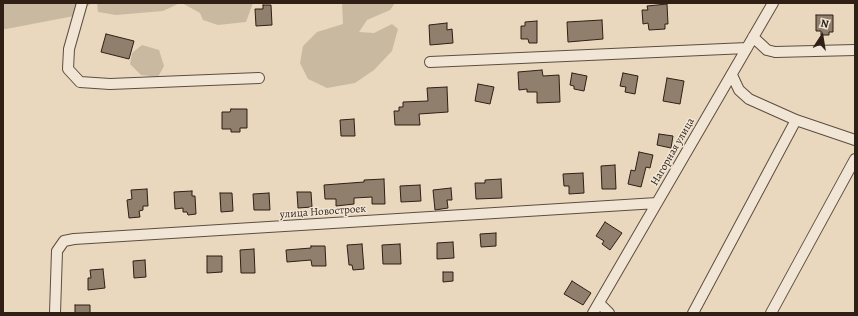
<!DOCTYPE html>
<meta charset="utf-8">
<style>
body{margin:0}
#map{position:relative;width:858px;height:316px;overflow:hidden;background:#e9d8be;font-family:Alegreya,serif}
canvas{display:block}
.frame{position:absolute;inset:0;border:4px solid #2f1f15;pointer-events:none}
.north{position:absolute;left:802px;top:16px;width:40px;height:40px;-webkit-text-stroke:3px #f1e6d5;paint-order:stroke;rotate:12deg;font-size:11px;font-weight:700;line-height:16px;text-align:center;color:#2f1f15}
.north::after{content:'';display:block;margin:auto;width:14px;height:18px;background:#2f1f15;clip-path:polygon(50% 0,100% 100%,50% 72%,0 100%)}
</style>
<div id="map">
<canvas width="858" height="316"></canvas>
<div class="frame"></div>
<div class="north">N</div>
</div>
<script>
const context = document.querySelector('canvas').getContext('2d');
context.lineJoin = 'round';
function fill(path, color) { context.fillStyle = color; context.fill(path, 'evenodd'); }
const toPath = rows => new Path2D(rows.map(r => 'M' + r).join(''));
function stroke(path, color, width, dash) { context.strokeStyle = color; context.lineWidth = width; context.lineCap = dash ? 'butt' : 'round'; context.setLineDash(dash || []); context.stroke(path); }
function write(font, color, halo, rows, align = 'center') {
  context.font = font + ' Alegreya,serif'; context.lineWidth = 3; context.setLineDash([]); context.textBaseline = 'middle'; context.strokeStyle = halo; context.fillStyle = color; for (const [text, x, y, turn = 0] of rows) {
    context.save(); context.translate(x, y); context.rotate((+turn || 0) * Math.PI / 180); context.textAlign = isNaN(turn) ? turn : align; if (halo) context.strokeText(text, 0, 0); context.fillText(text, 0, 0); context.restore();
  }
}
const green = toPath([
 [3,3,92,3,74,16,6,29,3,29],
 [97,3,180,3,163,11,116,15,98,12],
 [182,3,253,3,246,22,218,25,203,20,200,13],
 [342,3,395,3,390,10,367,20,359,32,374,33,392,24,398,29,392,51,374,70,355,83,327,88,308,79,300,63,303,46,317,32,343,24],
 [142,45,159,50,164,66,158,77,141,75,130,64,132,53]
]);
const building = toPath([
 [667,4,668,24,665,24,665,29,649,30,648,23,643,24,642,10,648,10,647,6,667,4],
 [263,5,271,5,272,25,256,26,255,9,263,9,263,5],
 [816,15,833,15,833,32,829,32,829,35,821,35,821,31,816,31,816,15],
 [602,20,603,39,568,42,567,22,602,20],
 [537,21,537,43,529,43,528,39,521,39,521,26,525,26,525,22,537,21],
 [447,23,447,30,452,29,453,43,430,45,429,25,447,23],
 [106,34,134,41,129,59,101,52,106,34],
 [542,70,543,76,559,75,560,102,537,103,537,92,527,92,527,89,519,90,518,72,542,70],
 [572,73,587,76,584,91,574,89,574,86,570,85,572,73],
 [623,73,638,76,635,94,625,92,626,87,620,86,623,73],
 [667,78,684,81,680,104,663,101,667,78],
 [478,84,494,87,490,104,475,101,478,84],
 [447,87,448,112,419,114,420,125,395,125,394,111,399,111,399,107,403,107,403,102,428,101,427,88,447,87],
 [231,109,247,109,247,128,240,128,240,132,231,132,231,129,222,129,222,112,230,112,231,109],
 [354,119,355,136,341,136,340,120,354,119],
 [659,134,673,136,671,148,657,145,659,134],
 [639,152,653,155,650,168,646,167,641,187,628,184,631,170,635,171,639,152],
 [615,165,616,189,602,189,601,166,615,165],
 [583,173,584,193,569,194,569,186,564,186,563,174,583,173],
 [384,179,385,204,372,204,372,197,354,198,354,204,336,206,336,199,325,199,324,185,364,182,364,180,384,179],
 [501,179,502,198,476,199,475,183,485,183,485,180,501,179],
 [420,185,421,201,401,202,400,186,420,185],
 [451,188,452,200,447,200,448,208,435,210,433,190,451,188],
 [147,189,148,206,143,206,143,210,139,211,140,217,129,218,127,200,132,199,131,190,147,189],
 [192,191,192,196,195,196,196,214,188,215,187,212,183,212,183,208,175,209,174,192,192,191],
 [297,192,311,192,312,207,298,208,297,192],
 [220,193,232,193,233,211,221,212,220,193],
 [269,193,270,210,254,210,253,194,269,193],
 [605,222,622,233,610,250,602,244,604,241,596,236,605,222],
 [496,233,496,246,481,247,480,234,496,233],
 [453,242,454,258,437,259,437,243,453,242],
 [362,244,364,269,353,270,352,265,349,265,347,245,362,244],
 [400,244,401,264,383,264,382,245,400,244],
 [311,246,325,246,326,266,312,266,311,260,287,262,286,250,311,248,311,246],
 [254,249,255,273,241,273,240,250,254,249],
 [207,256,222,256,222,272,207,273,207,256],
 [145,260,146,277,134,278,133,261,145,260],
 [103,269,105,288,88,290,88,278,91,278,90,270,103,269],
 [443,272,453,272,453,281,443,282,443,272],
 [572,281,591,293,583,305,564,294,572,281],
 [75,305,90,305,90,313,75,313,75,305]
]);
const minor = toPath([
 [82,3,69,49,68,69,80,82,110,84,259,78],
 [753,37,767,50,775,52,855,50],
 [430,62,747,48],
 [732,75,739,90,749,99,796,120,855,140],
 [599,303,609,313],
 [55,313,57,251,64,241,74,239,657,203],
 [593,313,773,3],
 [693,313,796,120],
 [771,313,855,159]
]);
const streetNames = [
 ["Нагорная улица",673,152,-60],
 ["улица Новостроек",323,212,-4]
];
fill(green, '#c9b9a1');
fill(building, '#907f6d');
stroke(building, '#2f1f15', 1);
stroke(minor, '#5e4d3f', 12);
stroke(minor, '#f1e6d5', 10);
write('11px', '#2f1f15', '#f1e6d5', streetNames);
</script>
